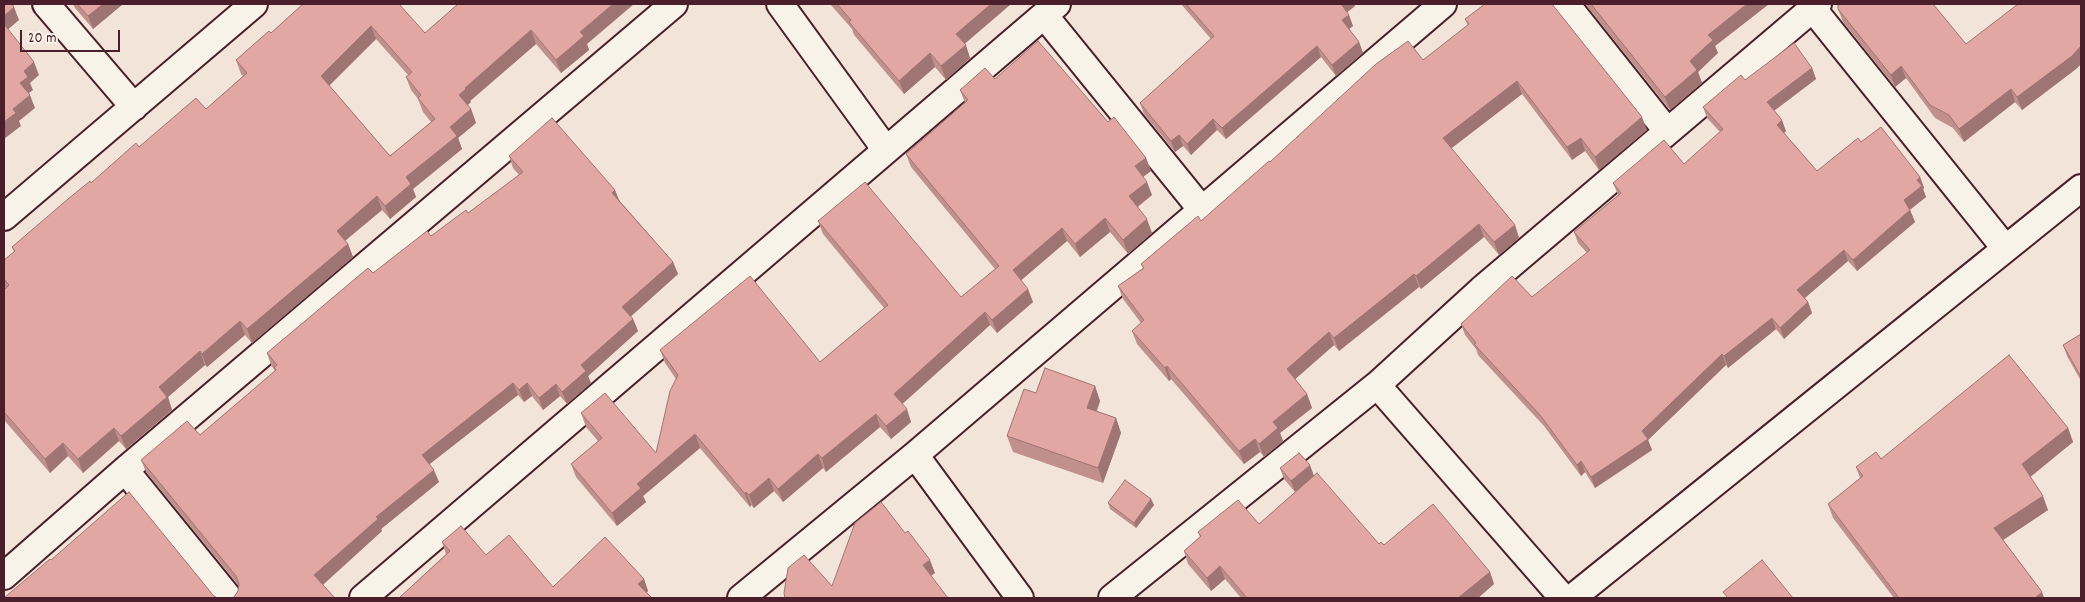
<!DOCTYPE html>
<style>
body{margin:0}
#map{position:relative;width:2085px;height:602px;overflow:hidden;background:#f3e4da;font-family:Dekko,sans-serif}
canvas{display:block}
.frame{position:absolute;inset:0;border:5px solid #4a1f2b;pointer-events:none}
.scale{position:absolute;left:20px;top:30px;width:100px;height:22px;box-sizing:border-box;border:2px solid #4a1f2b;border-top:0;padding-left:6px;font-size:15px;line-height:18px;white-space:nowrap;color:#4a1f2b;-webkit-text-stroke:4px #f7f3e8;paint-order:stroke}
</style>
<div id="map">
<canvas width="2085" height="602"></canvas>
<div class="frame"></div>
<div class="scale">20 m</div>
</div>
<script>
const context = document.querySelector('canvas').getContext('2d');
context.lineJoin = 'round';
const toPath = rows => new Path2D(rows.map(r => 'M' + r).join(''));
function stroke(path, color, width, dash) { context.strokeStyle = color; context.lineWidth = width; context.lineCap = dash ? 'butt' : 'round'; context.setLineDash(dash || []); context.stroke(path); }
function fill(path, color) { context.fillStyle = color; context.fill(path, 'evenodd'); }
const street = toPath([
 [46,4,134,107],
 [780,4,886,150],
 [1566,4,1667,131],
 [1813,9,2005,248],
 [1044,15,1202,210],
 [4,217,254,4],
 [1377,385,1563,598],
 [915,455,1020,598],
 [125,470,229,598],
 [4,576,125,470,674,4],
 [363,598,1057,4],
 [741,598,915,455,1443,4],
 [1112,598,1377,385,1481,290,1818,4],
 [1572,598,2081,188]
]);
const wall = toPath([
 [73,4,123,4,93,29,75,8],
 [303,4,425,33,458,4,587,44,589,50,561,73,536,44,470,101,471,102,468,105,471,109,476,123,458,138,462,149,413,189,416,197,390,219,382,210,345,241,348,244,353,257,252,343,245,335,207,367,205,365,168,397,172,410,126,449,119,441,83,473,68,456,50,473,4,420,4,290,5,288,4,287,4,260,14,252,12,247,91,183,139,147,206,109,243,76,241,74,236,60,271,33],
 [376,39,408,75,406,77,411,90,418,99,423,112,431,122,390,156,329,85],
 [830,4,1011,4,964,44,970,58,946,80,935,67,904,94,854,35,852,29],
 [1181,4,1354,4,1355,6,1347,12,1353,26,1349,29,1359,42,1363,53,1336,76,1321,57,1226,139,1217,130,1191,155,1183,146,1175,152,1144,114,1140,103,1211,39],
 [1585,4,1769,4,1715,46,1718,53,1698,72,1702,83,1670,110],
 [2081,4,2081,64,2076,69,2022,110,2015,102,1964,142,1953,128,1935,118,1906,78,1895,87,1843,22,1838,9,1966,44],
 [1465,19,1647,130,1599,170,1585,151,1572,160,1522,94,1451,148,1515,225,1519,238,1499,255,1484,237,1421,289,1419,287,1339,351,1334,345,1295,379,1307,394,1312,408,1280,433,1283,441,1264,457,1260,452,1244,464,1171,379,1169,381,1137,344,1132,331,1141,323,1123,299,1118,286,1143,268,1141,264,1201,221,1270,162,1423,60,1468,26],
 [1812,68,1816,79,1774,111,1786,131,1784,133,1817,171,1861,142,1920,177,1924,188,1923,189,1926,197,1910,210,1915,222,1857,271,1848,261,1805,298,1808,302,1812,313,1784,339,1776,329,1728,368,1726,365,1648,440,1652,450,1595,488,1585,472,1581,476,1544,426,1478,355,1476,349,1465,335,1461,324,1532,297,1587,253,1578,243,1574,232,1618,195,1613,183,1684,164,1720,132,1707,118,1703,107,1745,80],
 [995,79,1108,122,1146,158,1151,171,1143,177,1152,195,1138,207,1152,233,1128,254,1110,232,1080,257,1067,241,1021,280,1033,302,997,333,990,325,902,404,911,422,891,439,880,427,826,472,823,468,783,502,774,491,754,508,751,505,750,507,700,448,643,496,646,502,617,526,576,477,571,464,598,441,586,427,581,413,656,453,676,379,665,363,660,350,820,362,884,308,823,234,818,221,961,297,995,269,911,167,906,154,965,103,960,90],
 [509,156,619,200,673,262,678,274,631,316,633,319,638,331,588,376,591,383,567,404,560,396,543,410,532,396,524,402,518,395,429,464,439,482,381,529,382,531,323,585,234,597,238,591,239,586,146,472,141,460,200,435,275,371,271,365,267,353,373,273,468,213,519,175,513,168],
 [2081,334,2081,381,2067,356,2063,345],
 [1095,386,1100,401,1097,411,1116,418,1121,433,1103,483,1013,452,1007,436,1036,393],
 [2068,428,2073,442,2030,476,2048,510,2003,540,2042,592,2044,598,1894,598,1833,518,1828,504,1860,478,1856,467,1881,459],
 [1280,468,1314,476,1379,544,1490,572,1494,584,1478,598,1241,598,1225,579,1211,591,1188,564,1184,551,1200,537,1198,532,1259,524,1295,492,1284,479],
 [1151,499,1154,505,1136,528,1110,509,1108,503],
 [442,542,486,555,553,587,644,579,648,591,647,593,399,598,446,554]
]);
const shadedWall = toPath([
 [103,4,123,4,93,29,88,16],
 [613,4,634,4,587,44,589,50,561,73,556,60,580,32],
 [991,4,1011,4,961,47,956,34],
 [1341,4,1354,4,1355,6,1345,14],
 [1747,4,1769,4,1715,46,1718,53,1698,72,1702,83,1670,110,1665,97,1708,35],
 [14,7,19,20,5,32,4,30,4,16],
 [1349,15,1353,26,1346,31,1342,20],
 [371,26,376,39,326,89,321,76],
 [531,30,536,44,470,101,471,102,464,108,459,95,465,88],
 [1359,42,1363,53,1336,76,1332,65],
 [966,45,970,58,946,80,941,66],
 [1317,46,1321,57,1226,139,1222,128],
 [2081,46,2081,64,2076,69,2022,110,2017,97],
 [930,53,935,67,904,94,899,81],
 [34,62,39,75,30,83,33,90,25,96,20,83,24,71],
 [1901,66,1906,78,1895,87,1891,75],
 [1812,68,1816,79,1771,113,1767,102],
 [1517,81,1522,94,1448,151,1443,138],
 [2011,89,2015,102,1964,142,1959,129],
 [30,95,35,108,19,121,21,126,4,139,4,122,13,109],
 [471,109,476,123,458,138,462,149,413,189,416,197,390,219,385,206,406,177,450,127],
 [1642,117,1647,130,1599,170,1595,157],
 [1213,119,1217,130,1191,155,1187,144],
 [1782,120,1786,131,1781,136,1777,125],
 [1179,135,1183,146,1175,152,1171,141],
 [1581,138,1585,151,1572,160,1567,147],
 [1146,158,1151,171,1140,179,1135,166],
 [1920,177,1924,188,1923,189,1926,197,1908,211,1904,200,1917,180],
 [1147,182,1152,195,1134,209,1129,196],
 [615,190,620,202,612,193],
 [377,196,382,210,341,244,337,231],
 [1910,210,1915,222,1857,271,1853,260],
 [1105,218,1110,232,1080,257,1075,244],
 [1147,219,1152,233,1128,254,1123,240],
 [1479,224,1484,237,1421,289,1416,276],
 [1515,225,1519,238,1499,255,1494,242],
 [1062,228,1067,241,1018,283,1013,270],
 [348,244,353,257,252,343,247,329],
 [1844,250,1848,261,1801,301,1797,290],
 [673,262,678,274,627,320,622,307],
 [1414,274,1419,287,1339,351,1334,338],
 [1028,289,1033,302,997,333,992,320],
 [1808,302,1812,313,1784,339,1780,328],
 [985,312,990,325,899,407,894,394],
 [1772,318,1776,329,1728,368,1724,356],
 [633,319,638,331,588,376,591,383,567,404,562,392,581,365],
 [240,321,245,335,207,367,202,354],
 [1329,332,1334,345,1292,382,1287,369],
 [200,351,205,365,168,397,172,410,126,449,121,436,159,387],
 [1722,354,1726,365,1648,440,1652,450,1595,488,1591,477,1642,431],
 [1167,366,1171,379,1169,381,1165,368],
 [513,383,518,395,426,467,422,455],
 [527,383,532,396,524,402,519,390],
 [556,384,560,396,543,410,539,398],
 [1095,386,1100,401,1092,423,1087,408],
 [1307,394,1312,408,1280,433,1283,441,1264,457,1259,444,1273,422],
 [907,409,911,422,891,439,886,426],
 [876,414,880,427,826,472,822,458],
 [1116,418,1121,433,1103,483,1098,468],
 [114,428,119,441,83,473,78,459],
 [2068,428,2073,442,2028,479,2022,464],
 [695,434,700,448,643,496,646,502,617,526,612,513,637,484],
 [1255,439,1260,452,1244,464,1239,451],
 [63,443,68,456,50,473,45,459],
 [818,454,823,468,783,502,778,489],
 [1581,461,1585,472,1581,476,1577,465],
 [1310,465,1314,476,1295,492,1291,481],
 [434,470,439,482,381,529,382,531,319,588,314,575,376,517],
 [769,478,774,491,754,508,749,495],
 [746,492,751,505,750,507,745,494],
 [2043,496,2048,510,2000,542,1994,528],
 [1151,499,1154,505,1136,528,1134,523],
 [930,560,935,573,928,578,923,565],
 [1220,566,1225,579,1211,591,1207,578],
 [1490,572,1494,584,1478,598,1458,598],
 [644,579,648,591,643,596,638,584],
 [2042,592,2044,598,2035,598]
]);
const building = toPath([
 [4,4,12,4,14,7,4,16,4,4],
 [77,4,103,4,88,16,77,4],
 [303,4,399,4,425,33,458,4,613,4,580,32,584,36,556,60,531,30,465,88,466,89,459,95,471,109,450,127,457,136,406,177,411,184,385,206,377,196,337,231,348,244,247,329,240,321,202,354,200,351,159,387,167,397,121,436,114,428,78,459,63,443,45,459,4,412,4,290,9,285,4,279,4,260,15,251,12,247,68,199,90,181,91,183,136,143,139,147,196,98,206,109,247,73,236,60,269,31,271,33,303,4],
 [371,26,412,72,406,77,421,95,418,98,435,119,390,156,321,76,371,26],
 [837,4,991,4,956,34,966,45,941,66,930,53,899,81,849,22,851,20,837,4],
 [1186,4,1341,4,1349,15,1342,20,1359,42,1332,65,1317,46,1222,128,1213,119,1187,144,1179,135,1171,141,1140,103,1214,36,1186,4],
 [1485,4,1552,4,1642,117,1595,157,1581,138,1567,147,1517,81,1443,138,1515,225,1494,242,1479,224,1416,276,1414,274,1334,338,1329,332,1287,369,1307,394,1273,422,1278,428,1259,444,1255,439,1239,451,1167,366,1165,368,1132,331,1144,320,1118,286,1144,268,1141,264,1198,216,1201,221,1269,161,1270,162,1376,64,1408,41,1423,60,1469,24,1465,19,1485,4],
 [1591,4,1747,4,1708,35,1713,40,1690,61,1697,70,1665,97,1591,4],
 [1840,4,1933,4,1966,44,2018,4,2081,4,2081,46,2072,56,2017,97,2011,89,1959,129,1949,115,1930,105,1901,66,1891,75,1838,9,1838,5,1840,4],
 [4,24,34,62,24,71,28,77,20,83,30,95,13,109,16,113,4,122,4,24],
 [1038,41,1108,122,1114,117,1146,158,1135,166,1147,182,1129,196,1147,219,1123,240,1105,218,1075,244,1062,228,1013,270,1028,289,992,320,985,312,894,394,907,409,886,426,876,414,822,458,818,454,778,489,769,478,749,495,746,492,745,494,695,434,637,484,641,488,612,513,571,464,602,438,581,413,605,393,656,453,670,391,678,375,660,350,750,276,820,362,888,305,818,221,865,182,961,297,999,266,906,154,968,100,960,90,985,68,995,79,1038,41],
 [1794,43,1812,68,1767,102,1782,120,1777,125,1817,171,1858,138,1861,142,1881,127,1920,177,1917,180,1922,186,1904,200,1910,210,1853,260,1844,250,1797,290,1808,302,1780,328,1772,318,1724,356,1722,354,1642,431,1648,439,1591,477,1581,461,1577,465,1540,415,1474,344,1476,343,1461,324,1512,276,1532,297,1590,250,1574,232,1621,193,1613,183,1664,140,1684,164,1723,129,1703,107,1741,75,1745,80,1794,43],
 [552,118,615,190,612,193,673,262,622,307,633,319,581,365,586,371,562,392,556,384,539,398,527,383,519,390,513,383,422,455,434,470,376,517,378,519,314,575,335,598,232,598,234,597,238,591,239,584,236,576,141,460,187,421,200,435,276,370,274,367,277,365,267,353,368,268,373,273,427,231,431,236,466,210,468,213,523,172,509,156,552,118],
 [2081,334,2081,377,2063,345,2081,334],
 [2009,355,2068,428,2022,464,2043,496,1994,528,2042,592,2035,598,1899,598,1828,504,1863,476,1856,467,1876,452,1881,459,2009,355],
 [1045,368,1095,386,1087,408,1116,418,1098,468,1007,436,1024,389,1036,393,1045,368],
 [1299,453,1310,465,1291,481,1280,468,1299,453],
 [1317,473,1379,544,1381,542,1384,545,1433,504,1490,572,1458,598,1247,598,1220,566,1207,578,1184,551,1201,536,1198,532,1238,500,1259,524,1317,473],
 [1125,480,1151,499,1134,523,1108,503,1125,480],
 [129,492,213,595,217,598,6,598,5,597,50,559,51,560,129,492],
 [881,502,905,533,908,531,930,560,923,565,948,598,785,598,784,593,788,568,804,555,832,586,855,523,881,502],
 [461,526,486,555,509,535,553,587,605,537,644,579,638,584,652,598,399,598,450,551,442,542,461,526],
 [1762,560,1793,598,1728,598,1723,592,1762,560]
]);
stroke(street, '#4a1f2b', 30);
stroke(street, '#f7f3e8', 26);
fill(wall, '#c2908c');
fill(shadedWall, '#9e7572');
fill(building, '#e2a7a3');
stroke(building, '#9e7572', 1);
</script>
